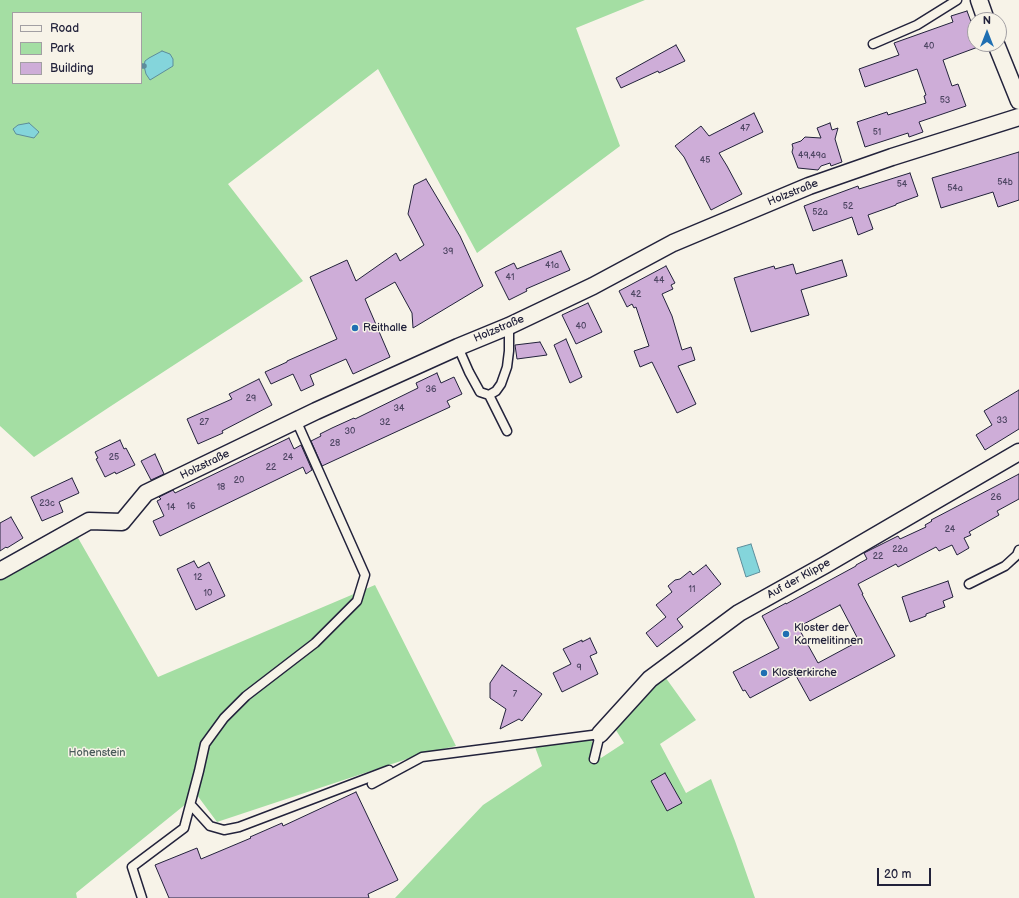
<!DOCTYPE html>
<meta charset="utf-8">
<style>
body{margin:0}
#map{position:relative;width:1019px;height:898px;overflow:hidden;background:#f7f3e8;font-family:"Balsamiq Sans",sans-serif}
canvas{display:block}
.legend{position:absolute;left:12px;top:12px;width:130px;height:72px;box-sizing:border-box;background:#f7f3e8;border:1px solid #a29fa3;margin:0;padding:5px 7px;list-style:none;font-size:12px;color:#22223b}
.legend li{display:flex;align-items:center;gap:8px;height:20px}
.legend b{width:20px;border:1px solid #a29fa3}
.north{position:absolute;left:967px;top:12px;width:40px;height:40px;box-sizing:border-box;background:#f7f3e8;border:1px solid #a29fa3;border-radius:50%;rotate:0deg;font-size:11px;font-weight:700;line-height:16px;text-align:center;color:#22223b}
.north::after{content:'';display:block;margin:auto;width:14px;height:18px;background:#1f6fb2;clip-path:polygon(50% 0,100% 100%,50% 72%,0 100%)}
.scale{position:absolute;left:877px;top:868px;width:54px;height:18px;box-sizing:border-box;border:2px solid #22223b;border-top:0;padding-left:5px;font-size:12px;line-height:14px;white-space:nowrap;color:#22223b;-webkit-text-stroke:3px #f7f3e8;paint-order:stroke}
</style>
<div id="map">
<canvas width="1019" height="898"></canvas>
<ul class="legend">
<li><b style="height:5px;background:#f7f3e8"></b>Road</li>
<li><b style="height:11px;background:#a4dea3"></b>Park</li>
<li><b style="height:11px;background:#ceadd8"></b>Building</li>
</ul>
<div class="north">N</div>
<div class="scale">20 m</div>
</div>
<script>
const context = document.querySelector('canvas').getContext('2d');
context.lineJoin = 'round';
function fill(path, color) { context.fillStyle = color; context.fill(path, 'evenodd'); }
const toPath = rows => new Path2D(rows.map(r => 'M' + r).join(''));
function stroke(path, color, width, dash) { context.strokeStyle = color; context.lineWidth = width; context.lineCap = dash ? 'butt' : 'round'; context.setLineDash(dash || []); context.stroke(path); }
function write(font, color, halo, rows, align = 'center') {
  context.font = font + ' "Balsamiq Sans",sans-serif'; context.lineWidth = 3; context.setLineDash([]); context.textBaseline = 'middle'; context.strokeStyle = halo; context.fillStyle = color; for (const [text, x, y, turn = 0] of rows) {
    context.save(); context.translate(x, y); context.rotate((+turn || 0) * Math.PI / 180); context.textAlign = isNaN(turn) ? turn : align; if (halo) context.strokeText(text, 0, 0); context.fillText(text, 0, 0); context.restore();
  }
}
const green = toPath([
 [0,0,645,0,576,28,620,146,477,253,378,69,228,184,303,281,111,406,34,457,0,426],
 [13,13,141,13,141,83,13,83],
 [70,524,158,677,375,585,456,746,422,754,217,822,197,795,76,893,77,898,0,898,0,567],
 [663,674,696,720,660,744,686,793,711,779,735,841,755,898,395,898,483,805,542,766,535,747,591,740,601,758,624,743,614,727]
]);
const water = toPath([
 [162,51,170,54,173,59,173,66,150,80,146,74,144,66,145,61,149,58,162,51],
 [29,123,39,132,34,138,16,134,13,129,18,125,29,123],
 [751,544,760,572,746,577,737,548,751,544]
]);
const stream = toPath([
 [141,66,144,66]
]);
const building = toPath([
 [967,11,973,27,971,28,975,39,975,44,977,44,978,47,943,60,952,86,958,84,966,106,919,122,923,132,909,137,908,133,865,147,857,122,887,112,888,115,891,114,926,103,924,96,926,95,917,69,865,87,859,69,899,55,894,43,953,22,951,16,967,11],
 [676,45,685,61,659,73,658,71,621,88,616,78,676,45],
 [754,113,763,132,719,153,727,166,742,194,711,210,684,157,675,146,701,126,709,136,754,113],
 [830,123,832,130,838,128,835,139,842,162,831,166,830,163,821,166,818,170,798,168,792,152,793,148,792,144,801,141,805,137,821,138,817,128,830,123],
 [1019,152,1019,200,998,207,993,192,941,208,932,178,1019,152],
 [910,173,918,196,896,204,896,205,868,215,873,229,858,235,852,217,813,231,804,206,858,186,859,189,910,173],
 [426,179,460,236,483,286,413,328,412,313,395,282,365,299,390,357,353,374,346,359,310,375,314,385,301,391,293,374,271,384,265,372,287,362,287,361,337,339,310,277,347,260,356,281,396,253,400,261,424,245,408,214,414,185,426,179],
 [561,251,570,270,526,289,527,291,509,300,495,272,514,263,517,269,561,251],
 [842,260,847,276,801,290,809,315,751,332,734,278,774,266,775,269,793,264,796,274,842,260],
 [666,266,675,283,671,285,673,289,662,294,672,316,682,350,691,347,695,360,678,366,696,404,677,413,652,362,640,367,634,351,649,346,636,307,634,308,632,304,627,307,619,291,666,266],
 [588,303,602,332,576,344,562,315,588,303],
 [566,339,582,377,570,383,554,345,566,339],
 [540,342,547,355,517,359,515,345,540,342],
 [437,373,441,383,454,377,462,394,447,401,450,407,322,466,311,441,321,436,320,434,332,428,354,418,355,419,418,388,416,383,437,373],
 [259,379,272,405,222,431,223,433,198,444,187,419,232,399,229,394,259,379],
 [1019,390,1019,429,985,450,976,435,992,425,984,411,1019,390],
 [289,438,294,449,301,445,312,470,306,474,303,467,160,536,153,521,164,516,157,501,161,499,159,497,173,490,175,493,289,438],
 [120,440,124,449,126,448,135,465,116,474,115,472,105,477,96,459,98,458,95,452,120,440],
 [155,454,164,474,151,480,141,461,155,454],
 [1019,474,1019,499,997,511,999,515,969,532,971,535,964,538,969,548,957,555,952,545,939,551,936,547,898,567,896,564,858,584,863,594,862,594,895,656,810,701,795,674,750,698,745,690,743,691,733,672,779,648,762,616,786,603,786,604,856,566,856,565,867,559,864,553,898,536,900,539,926,527,925,525,932,521,931,520,1019,474],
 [840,605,859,641,818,663,798,627,840,605],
 [72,478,79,493,59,502,63,512,42,521,31,497,72,478],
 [11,517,23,538,7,548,6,547,0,551,0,523,11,517],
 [194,561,198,568,209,562,225,596,196,610,177,569,194,561],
 [706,565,721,584,677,619,683,627,657,647,646,633,666,617,656,605,672,592,668,586,675,580,680,579,690,571,693,575,706,565],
 [948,581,953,597,943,601,945,607,926,614,926,616,910,622,902,597,948,581],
 [590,638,597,653,590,656,598,674,562,692,553,673,571,664,563,649,582,640,582,642,590,638],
 [502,665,542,694,522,721,519,719,500,729,506,709,490,698,490,683,502,665],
 [665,773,682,803,667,811,651,781,665,773],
 [356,792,398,880,368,894,369,898,169,898,155,865,197,848,201,859,251,838,250,837,282,823,283,826,356,792]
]);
const service = toPath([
 [873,44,917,25,957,0],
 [458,347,469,372,480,392,489,395,496,391,501,384,507,367,509,351,509,326],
 [489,395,507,431],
 [969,584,1005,566,1017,555,1019,550],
 [372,784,422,757,600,734,594,759],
 [191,805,210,826,224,830,239,827,389,770],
 [142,898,132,867,184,828,199,771,205,744,224,718,246,696,315,643,357,601,365,575,296,420]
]);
const minor = toPath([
 [979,0,986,20],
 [996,44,1019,101],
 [0,571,89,521,122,522,146,493,316,411,458,347,509,326,593,286,673,243,809,186,892,157,1019,117],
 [600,734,650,679,739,613,825,565,1019,452]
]);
const markers = [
 [355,328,4,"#1f6fb2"],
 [786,634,4,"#1f6fb2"],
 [764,673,4,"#1f6fb2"]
];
const numberNames = [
 ["40",929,47],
 ["53",945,101],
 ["47",745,129],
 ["51",877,133],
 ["49,49a",812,156],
 ["45",705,161],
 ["54b",1005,183],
 ["54",902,185],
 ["54a",955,189],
 ["52",848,207],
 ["52a",820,213],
 ["39",448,252],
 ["41a",552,266],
 ["41",510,278],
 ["44",659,281],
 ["42",636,295],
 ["40",581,327],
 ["36",431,390],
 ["29",251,399],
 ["34",399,409],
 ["33",1002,421],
 ["27",204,423],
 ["32",385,423],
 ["30",350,432],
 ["28",335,444],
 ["25",114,458],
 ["24",288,458],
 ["22",271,468],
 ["20",239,481],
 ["18",221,488],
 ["26",996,498],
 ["23c",47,504],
 ["16",191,507],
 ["14",171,508],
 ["24",950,530],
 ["22a",900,550],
 ["22",878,557],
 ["12",198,578],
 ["11",692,590],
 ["10",208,594],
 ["9",579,668],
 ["7",515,695]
];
const streetNames = [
 ["Holzstraße",793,193,-22],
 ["Holzstraße",499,329,-23],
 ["Holzstraße",205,465,-26],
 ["Auf der Klippe",799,579,-29]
];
const poiNames = [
 ["Reithalle",363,328],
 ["Kloster der",794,628],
 ["Karmelitinnen",794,641],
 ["Klosterkirche",772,673]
];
const parkNames = [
 ["Hohenstein",97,753]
];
fill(green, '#a4dea3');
fill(water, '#84d5db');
stroke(water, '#5d8d9b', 1);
stroke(stream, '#5d8d9b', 5.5);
fill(building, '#ceadd8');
stroke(building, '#22223b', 1);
stroke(service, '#22223b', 11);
stroke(minor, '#22223b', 19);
stroke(service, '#f7f3e8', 8);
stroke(minor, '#f7f3e8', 16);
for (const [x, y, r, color] of markers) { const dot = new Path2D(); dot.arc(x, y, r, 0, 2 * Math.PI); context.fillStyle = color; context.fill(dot); stroke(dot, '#f7f3e8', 1.5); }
write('9px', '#4d4562', null, numberNames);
write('11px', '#22223b', '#f7f3e8', streetNames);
write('11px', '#22223b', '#f7f3e8', poiNames, 'left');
write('11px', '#495a5a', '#f7f3e8', parkNames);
</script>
